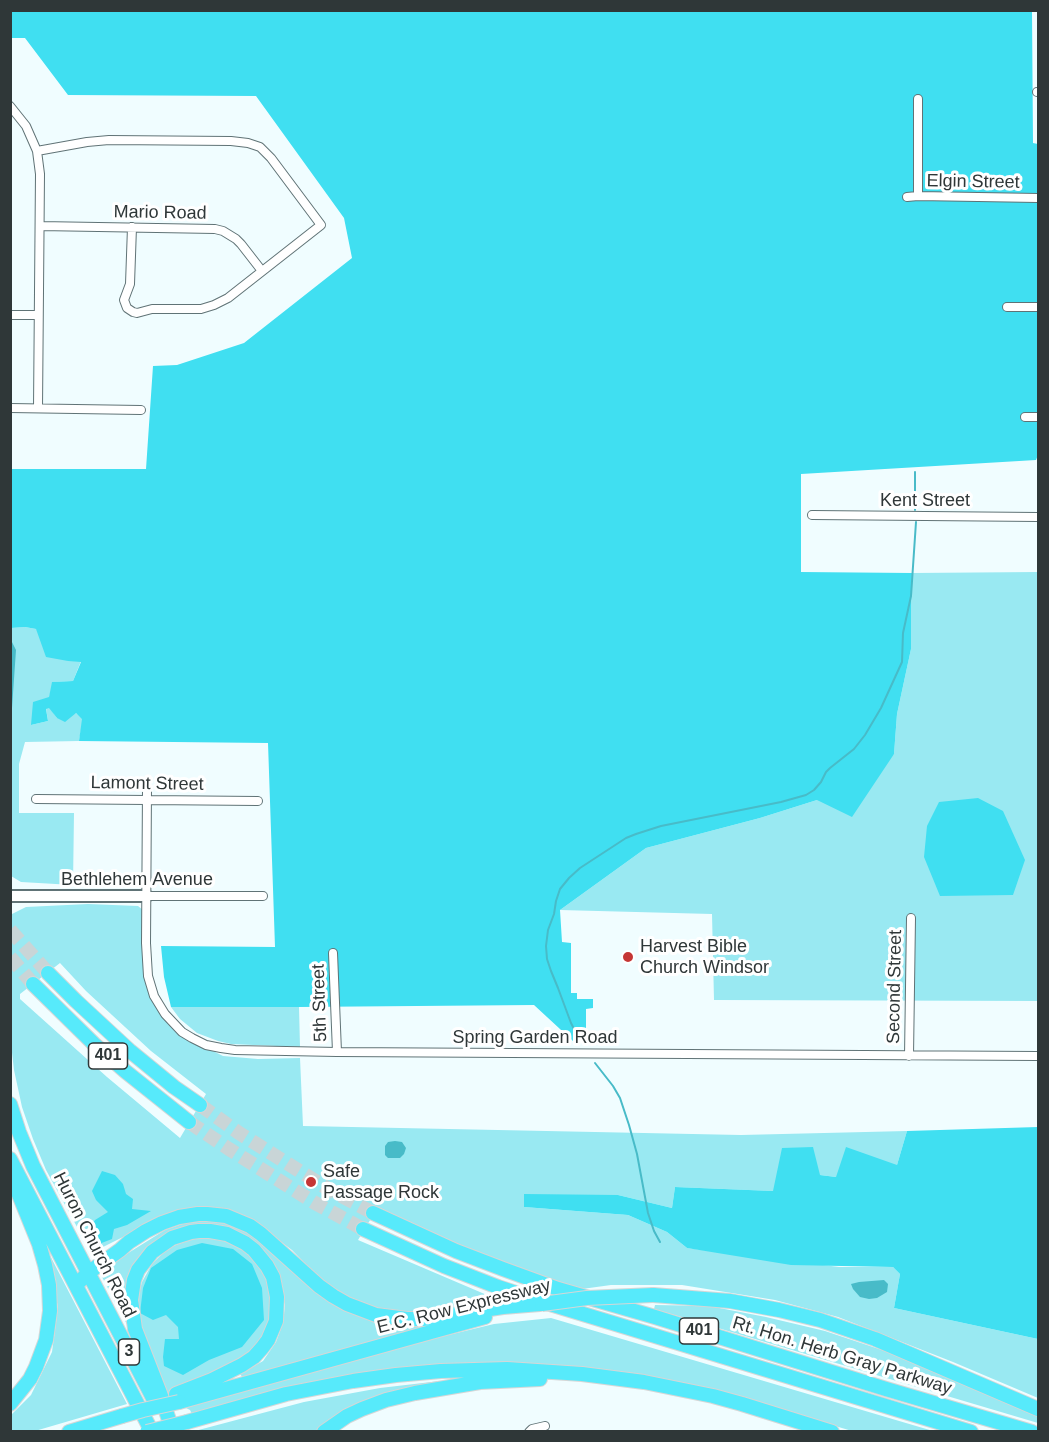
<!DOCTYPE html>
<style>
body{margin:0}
#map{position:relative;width:1049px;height:1442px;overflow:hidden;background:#f0fdff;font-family:Arial,sans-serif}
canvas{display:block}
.frame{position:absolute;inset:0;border:12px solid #2f3738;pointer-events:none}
</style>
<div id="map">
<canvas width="1049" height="1442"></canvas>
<div class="frame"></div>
</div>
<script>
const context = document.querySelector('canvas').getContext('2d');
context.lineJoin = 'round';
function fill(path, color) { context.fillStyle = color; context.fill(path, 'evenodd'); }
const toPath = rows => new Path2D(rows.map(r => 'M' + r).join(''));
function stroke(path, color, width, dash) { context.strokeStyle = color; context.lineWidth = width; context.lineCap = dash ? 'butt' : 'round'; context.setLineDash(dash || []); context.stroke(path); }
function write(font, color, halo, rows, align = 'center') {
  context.font = font + ' Arial,sans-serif'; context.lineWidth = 6; context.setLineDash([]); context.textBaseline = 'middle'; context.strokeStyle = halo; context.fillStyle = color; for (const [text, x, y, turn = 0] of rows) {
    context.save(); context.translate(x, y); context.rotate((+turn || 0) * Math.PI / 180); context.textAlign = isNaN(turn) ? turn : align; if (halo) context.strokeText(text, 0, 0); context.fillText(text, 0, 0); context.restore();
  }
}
const green = toPath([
 [1038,572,1038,1001,714,1000,712,914,560,910,646,848,760,818,817,800,894,754,897,714,911,649,911,612,912,573],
 [25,627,36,629,68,661,81,661,73,681,53,682,49,698,31,725,48,721,46,708,50,708,57,718,76,713,83,719,79,741,25,742,19,764,19,813,74,813,73,885,21,882,11,876,10,873,10,628],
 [88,904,138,906,143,910,144,973,149,993,159,1012,177,1033,223,1056,258,1059,300,1058,303,1126,741,1135,907,1131,897,1165,836,1177,820,1175,773,1191,675,1187,672,1208,618,1195,524,1207,628,1215,667,1232,687,1248,839,1267,893,1267,900,1274,894,1308,1038,1339,1038,1398,953,1362,838,1317,775,1300,682,1285,611,1285,582,1289,500,1262,431,1233,378,1207,358,1240,501,1301,432,1313,410,1314,377,1309,342,1294,315,1274,292,1250,253,1221,226,1211,153,1222,101,1248,88,1247,46,1170,33,1139,22,1107,14,1070,11,1044,10,915,26,907],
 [60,963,86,991,151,1051,206,1094,180,1138,107,1077,20,999,20,994],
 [171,1007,299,1007,300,1047,231,1044,218,1041,197,1033,180,1019],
 [209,1221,227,1222,249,1231,329,1299,420,1322,422,1328,243,1378,240,1374,263,1361,276,1342,283,1323,285,1305,282,1288,277,1272,223,1229,147,1251,131,1332,101,1275,101,1270,165,1230,185,1223],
 [194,1238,215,1238,239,1246,255,1257,266,1273,274,1296,271,1323,262,1342,245,1360,218,1374,167,1393,141,1331,136,1304,142,1282,152,1264,168,1248],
 [44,1244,127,1404,35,1431,11,1432,11,1415,31,1395,52,1352,58,1307],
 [655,1305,709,1306,766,1317,825,1331,915,1361,1038,1414,1038,1423,654,1309],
 [551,1318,933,1431,852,1431,721,1392,491,1365,192,1414,190,1410,186,1408,243,1390,390,1349,494,1324],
 [440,1381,442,1386,318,1431,191,1432,304,1402,380,1388]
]);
const forest = toPath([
 [11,11,1032,11,1033,143,1038,144,1038,455,1036,460,801,474,801,572,912,573,911,612,911,649,897,714,894,754,852,817,817,800,760,818,646,848,560,910,562,942,571,943,571,993,577,993,577,999,593,999,593,1008,586,1009,586,1030,589,1036,573,1041,534,1005,299,1007,171,1007,164,977,161,946,275,947,268,743,79,741,82,719,76,713,65,722,57,718,49,708,46,709,48,721,31,725,33,702,49,697,52,682,73,681,81,662,68,661,46,657,36,629,25,627,11,628,10,469,146,469,153,366,177,365,244,343,352,258,344,218,256,96,68,95,25,38,11,38],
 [978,798,1003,811,1025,860,1013,895,940,896,924,857,927,826,939,802],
 [1038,1127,1038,1339,894,1308,900,1274,893,1267,791,1265,687,1248,667,1232,628,1215,524,1207,524,1194,618,1195,672,1208,675,1187,773,1191,782,1148,813,1147,820,1175,836,1177,846,1147,897,1165,907,1131],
 [102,1171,115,1175,123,1184,126,1194,133,1199,132,1209,151,1211,127,1225,114,1229,112,1239,99,1244,87,1238,91,1226,95,1220,108,1212,96,1200,92,1191],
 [202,1243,233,1249,252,1264,262,1288,264,1320,242,1347,209,1360,183,1375,164,1366,163,1357,165,1339,179,1339,178,1327,166,1315,153,1320,140,1313,143,1288,151,1268,177,1250]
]);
const water = toPath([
 [11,640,16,650,12,708,11,712],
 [395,1141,402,1142,406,1148,404,1154,400,1158,388,1158,385,1155,385,1146,388,1142],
 [884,1280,888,1284,887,1292,877,1298,869,1299,860,1297,853,1289,851,1284,859,1282]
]);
const stream = toPath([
 [915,472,915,510],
 [579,1039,571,1023,558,988,551,971,547,959,546,946,548,930,554,914,556,901,560,889,569,878,580,868,626,838,636,834,661,826,781,802,806,795,814,790,821,782,826,772,830,768,854,749,865,735,881,708,902,662,903,633,911,596,916,522],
 [595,1063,613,1086,620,1098,629,1125,637,1154,648,1213,654,1231,660,1242]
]);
const highwayTunnel = toPath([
 [10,930,48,973],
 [10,957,33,984],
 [200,1105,239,1133,325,1187,373,1213],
 [189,1122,229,1149,315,1203,363,1229]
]);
const street = toPath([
 [1037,92,1038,92],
 [918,99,918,196],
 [10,106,26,126,37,151,40,174,38,408],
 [37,151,87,142,109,140,231,141,248,143,260,147,271,158,321,225,228,298,214,305,201,309,152,309,137,313,133,312,127,308,124,300,130,284,132,227],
 [907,197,918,196,1038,198],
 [40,226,215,229,223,231,236,239,241,244,262,271],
 [1007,307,1038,307],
 [10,315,38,315],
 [10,408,141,410],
 [1025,417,1038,417],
 [812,515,1038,517],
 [147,788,146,943,148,976,154,996,165,1014,182,1032,192,1038,206,1045,221,1048,235,1050,337,1052,1038,1056],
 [36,799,258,801],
 [147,896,263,896],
 [333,953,337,1052],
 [909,1056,911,918],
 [529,1432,532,1429,545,1426]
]);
const secondary = toPath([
 [10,896,147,896]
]);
const highway = toPath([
 [48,973,76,1001,130,1051,174,1087,200,1105],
 [33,984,94,1044,125,1071,189,1122],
 [10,1104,19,1132,33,1166,154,1400],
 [10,1159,152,1432],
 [373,1213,456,1251,503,1269,558,1289,655,1317,886,1389,1032,1432],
 [363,1229,444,1266,498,1287,537,1300,971,1432],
 [76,1285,88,1273,120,1250,129,1242,146,1231,162,1223,179,1217,198,1214,207,1214,226,1216,250,1226,261,1234,319,1286,333,1296,347,1304,376,1315,407,1319,423,1319,503,1307,540,1304],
 [653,1295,730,1301,779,1310,820,1320,875,1339,1038,1409],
 [179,1402,485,1317],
 [10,1404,30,1379,36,1367,46,1340,50,1311,49,1285,45,1265,39,1244,11,1175],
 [187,1422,286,1394,353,1381,396,1375,441,1371,507,1369,582,1374,644,1382,713,1396,742,1404,832,1432],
 [69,1432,122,1416],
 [173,1432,160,1393,135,1329,131,1300,134,1280,138,1270,152,1252,172,1238,191,1232,199,1231,210,1231,227,1234,245,1243,254,1250,267,1266,273,1277,277,1297,276,1321,268,1340,262,1348,254,1357,242,1365,212,1380,176,1394],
 [324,1432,347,1416,362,1409,386,1400,415,1393,480,1382,540,1379]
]);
const highwayBridge = toPath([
 [542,1304,587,1298,653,1295],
 [122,1416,143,1410,179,1402],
 [147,1432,187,1422]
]);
const markers = [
 [628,957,6,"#c53635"],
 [311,1182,6,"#c53635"]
];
const shields = [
 [108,1056,39],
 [699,1331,39],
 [129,1352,21]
];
const shieldNames = [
 ["401",108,1056],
 ["401",699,1331],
 ["3",129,1352]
];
const streetNames = [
 ["Elgin Street",973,182,1],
 ["Mario Road",160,213,1],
 ["Kent Street",925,501],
 ["Lamont Street",147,784,1],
 ["Bethlehem Avenue",137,880],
 ["Second Street",895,987,-89],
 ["5th Street",320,1003,-92],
 ["Spring Garden Road",535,1038],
 ["Huron Church Road",94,1245,63],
 ["E.C. Row Expressway",464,1307,-14],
 ["Rt. Hon. Herb Gray Parkway",842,1356,17]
];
const poiNames = [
 ["Harvest Bible",640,947],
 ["Church Windsor",640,968],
 ["Safe",323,1172],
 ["Passage Rock",323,1193]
];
fill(green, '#99e9f2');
fill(forest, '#40dff1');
fill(water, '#48bbc8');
stroke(stream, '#48bbc8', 2);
stroke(highwayTunnel, '#c9d5d7', 14, [14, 7]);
stroke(street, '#607376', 10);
stroke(secondary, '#607376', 14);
stroke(highway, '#d5d7d7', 16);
stroke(street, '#fff', 8);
stroke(secondary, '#fff', 10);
stroke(highway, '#57eafb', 14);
stroke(highwayBridge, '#d5d7d7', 16, []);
stroke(highwayBridge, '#57eafb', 14);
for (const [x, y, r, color] of markers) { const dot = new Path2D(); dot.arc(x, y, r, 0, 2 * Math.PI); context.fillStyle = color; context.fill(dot); stroke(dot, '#fff', 2); }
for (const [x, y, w] of shields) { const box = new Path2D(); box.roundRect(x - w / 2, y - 13, w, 26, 4.5); context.fillStyle = '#fff'; context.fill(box); stroke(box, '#2f3738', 1.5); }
write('bold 16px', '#2f3738', null, shieldNames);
write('18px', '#2f3738', '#fff', streetNames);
write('18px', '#2f3738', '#fff', poiNames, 'left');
</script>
